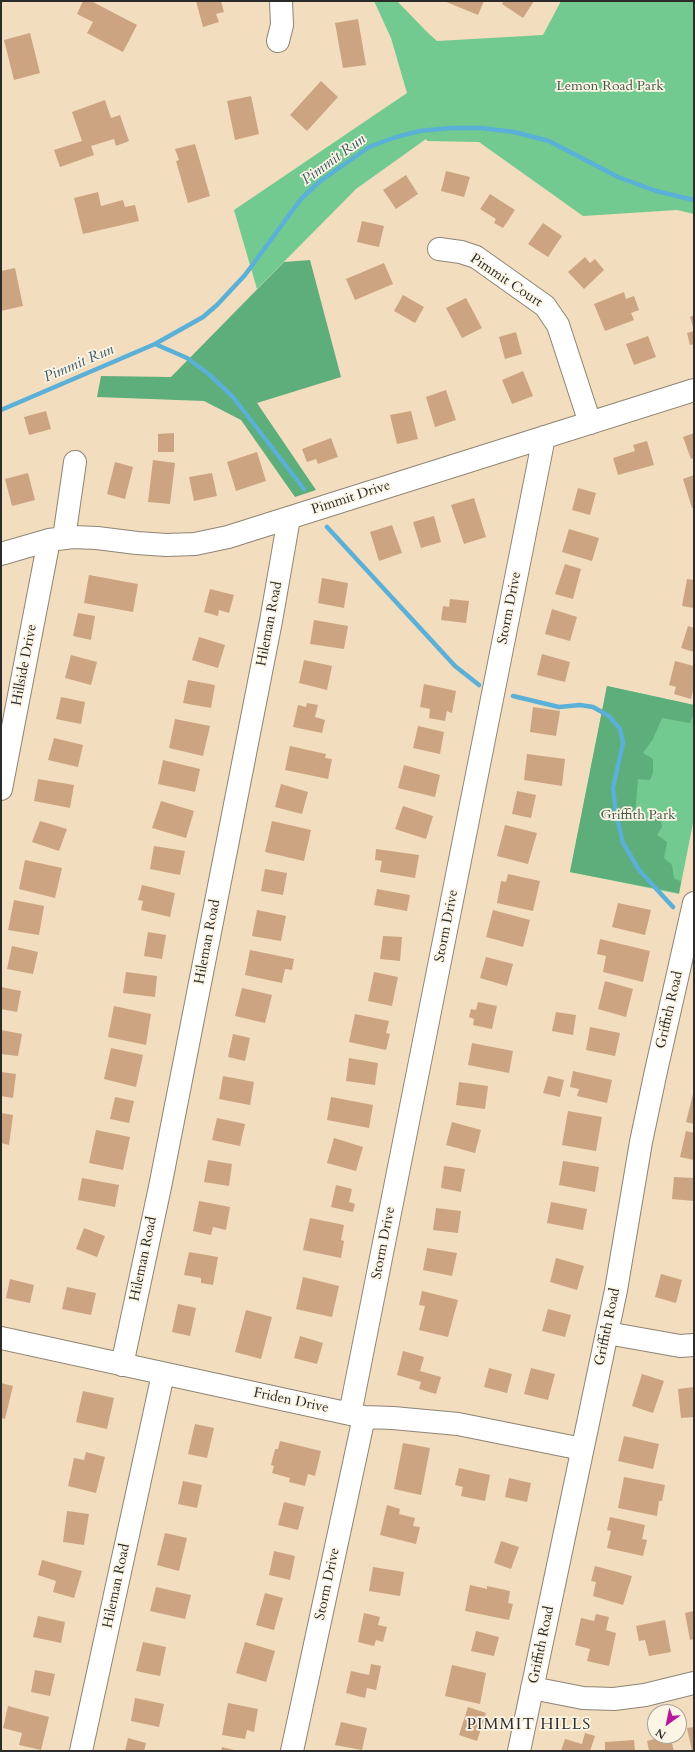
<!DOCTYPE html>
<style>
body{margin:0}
#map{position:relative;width:695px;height:1752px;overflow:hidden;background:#f2ddbe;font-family:Cardo,serif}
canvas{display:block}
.frame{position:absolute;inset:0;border:2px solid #2b2b2b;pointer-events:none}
.north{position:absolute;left:647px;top:1704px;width:40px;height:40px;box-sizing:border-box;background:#fcf5e5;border:1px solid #a8a49b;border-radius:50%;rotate:213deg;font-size:11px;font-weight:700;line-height:16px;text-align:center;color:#2b2b2b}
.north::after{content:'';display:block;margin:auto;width:14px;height:18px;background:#b5179e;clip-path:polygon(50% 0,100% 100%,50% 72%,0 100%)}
</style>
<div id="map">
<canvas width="695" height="1752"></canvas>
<div class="frame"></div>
<div class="north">N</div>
</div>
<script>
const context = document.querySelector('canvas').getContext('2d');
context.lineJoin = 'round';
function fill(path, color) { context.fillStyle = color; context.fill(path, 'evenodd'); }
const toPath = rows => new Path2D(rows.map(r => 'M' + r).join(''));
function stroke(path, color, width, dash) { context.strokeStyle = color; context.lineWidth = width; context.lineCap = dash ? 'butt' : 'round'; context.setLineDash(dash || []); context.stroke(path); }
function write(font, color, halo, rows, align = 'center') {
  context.font = font + ' Cardo,serif'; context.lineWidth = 3.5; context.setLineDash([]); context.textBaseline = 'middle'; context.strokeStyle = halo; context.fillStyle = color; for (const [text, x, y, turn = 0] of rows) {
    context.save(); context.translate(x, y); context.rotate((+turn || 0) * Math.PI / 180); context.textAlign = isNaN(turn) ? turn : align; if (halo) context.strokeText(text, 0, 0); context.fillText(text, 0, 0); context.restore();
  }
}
const green = toPath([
 [374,1,397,1,428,33,437,41,543,35,561,1,694,1,694,214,677,210,583,216,479,142,427,141,426,139,356,189,257,289,234,210,407,93,391,38],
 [607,686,694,705,694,818,679,894,570,872]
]);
const forest = toPath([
 [310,260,341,377,257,403,316,490,295,497,241,420,204,401,97,397,101,376,171,377,284,262],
 [607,686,694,705,694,714,690,723,662,718,653,739,643,753,653,759,653,773,650,780,638,779,635,815,661,820,662,827,657,835,667,842,664,858,672,865,674,879,681,881,679,893,570,872]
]);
const stream = toPath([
 [155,344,187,358,210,375,233,397,304,489],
 [1,410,155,344,203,317,217,305,245,275,301,199,319,182,369,147,396,137,420,131,450,128,481,128,514,132,549,141,618,177,656,191,694,200],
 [327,527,455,666,479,685],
 [513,696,559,707,580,705,593,707,609,716,620,729,623,743,613,788,616,813,623,843,639,870,673,907]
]);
const building = toPath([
 [83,1,91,1,137,25,123,52,87,33,93,22,77,14],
 [196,1,221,1,224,12,216,14,219,22,203,27],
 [444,1,484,1,478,15],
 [504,1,534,1,523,18,502,4],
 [358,19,366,65,343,68,335,23],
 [30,33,40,73,14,80,4,40],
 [321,81,338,97,307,131,290,115],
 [251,96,259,134,235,140,227,101],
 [105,100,111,118,120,115,129,141,116,146,114,139,91,146,94,155,60,167,54,150,82,141,72,112],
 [195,144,210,196,188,203,176,161,179,160,175,149],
 [446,171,470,177,464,197,441,191],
 [406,175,418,194,396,209,383,190],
 [98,192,101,206,123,200,125,207,135,205,139,221,83,234,74,198],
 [490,194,515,210,503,228,494,223,496,219,480,209],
 [362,221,384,226,379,247,357,242],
 [543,223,562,236,548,257,528,244],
 [585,257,590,263,595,259,604,270,584,289,568,272],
 [384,263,393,284,355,300,346,279],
 [15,268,23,306,1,311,1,271],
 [624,292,626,299,634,296,639,310,631,313,634,320,605,331,594,304],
 [403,295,424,307,415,323,394,311],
 [466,298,482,328,462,338,446,308],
 [694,315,694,330,690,317],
 [694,331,694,344,690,345,687,333],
 [516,332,522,354,505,359,499,337],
 [648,336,656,357,634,365,626,344],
 [523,371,533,396,512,404,502,380],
 [446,390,456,420,435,427,426,397],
 [46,411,51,429,29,435,24,417],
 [411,411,418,439,397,444,390,415],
 [174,433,174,452,158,452,158,434],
 [694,433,694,458,691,459,683,437],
 [331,438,338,457,318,464,316,459,307,462,302,449],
 [647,441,654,465,618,475,613,458,635,451,633,445],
 [257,452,266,481,236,491,227,462],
 [153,460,175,463,170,504,148,502],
 [115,462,133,467,125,499,107,494],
 [28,473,35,500,12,506,5,479],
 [212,473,217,496,194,501,189,477],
 [694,475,694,508,692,508,683,479],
 [578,488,596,493,590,515,572,510],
 [474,498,486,537,464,544,451,505],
 [434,516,441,542,421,548,413,522],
 [392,525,402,553,379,561,370,532],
 [569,529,599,538,592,561,562,552],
 [565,564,581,569,573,599,555,594],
 [89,575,138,584,133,612,84,603],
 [322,578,348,583,344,608,318,603],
 [687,579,694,580,694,608,682,606],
 [210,589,234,595,229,613,219,610,218,616,204,612],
 [450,599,469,601,466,623,441,620,443,606,449,607],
 [552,609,577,617,570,641,545,634],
 [78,613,95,616,91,640,73,636],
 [314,620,348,626,344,649,310,644],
 [688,626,694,628,694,652,681,648],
 [199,637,225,645,218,668,192,660],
 [542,654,570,662,565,682,537,675],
 [71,655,97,662,91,685,65,678],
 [304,660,332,666,327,690,299,683],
 [675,661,694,666,694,687,691,699,674,694,676,687,669,685],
 [188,680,215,685,211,708,183,703],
 [424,684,456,691,452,713,447,711,445,721,429,718,430,709,420,707],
 [61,697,85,702,81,724,56,719],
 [307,703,318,705,315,717,325,720,322,733,293,727,298,705,306,707],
 [533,707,560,711,556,736,530,732],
 [175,719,210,726,203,756,169,748],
 [418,726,444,732,440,754,413,748],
 [54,738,83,745,78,767,48,760],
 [290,746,326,754,325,758,332,759,328,779,285,770],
 [527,754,565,759,562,786,524,780],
 [163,760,200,769,195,792,158,784],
 [404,765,440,775,435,797,398,788],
 [38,779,74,785,70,808,34,801],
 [281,784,308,792,302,814,275,807],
 [517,791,536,795,531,818,512,814],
 [161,801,194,811,186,838,152,828],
 [403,806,433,816,426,839,395,829],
 [40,821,67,829,59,851,32,842],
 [272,821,311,830,304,861,265,852],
 [505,825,537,833,528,864,497,856],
 [154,846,185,851,180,875,150,869],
 [376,849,419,855,415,878,380,872,382,861,375,860],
 [25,860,62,868,55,898,19,889],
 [265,869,287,873,283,895,261,891],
 [508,874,540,881,533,911,497,903,501,881,506,882],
 [142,885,175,893,170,917,141,910,143,901,138,900],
 [377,889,410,895,407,911,374,905],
 [14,900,44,906,39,935,8,930],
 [618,903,651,910,645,935,612,927],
 [257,910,286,916,281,941,252,936],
 [493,910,530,920,523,947,486,937],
 [148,932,166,935,162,959,144,956],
 [383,936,402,937,400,961,380,959],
 [600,939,650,951,643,982,603,972,606,956,597,954],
 [12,946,38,952,33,974,7,969],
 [250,950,294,959,292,970,285,969,282,983,245,975],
 [486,957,513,964,507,986,480,978],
 [126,972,157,976,155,997,123,993],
 [374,972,398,977,392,1006,368,1001],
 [605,981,633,989,626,1017,598,1009],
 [1,987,21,991,17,1012,1,1009],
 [242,988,272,995,265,1023,235,1016],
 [478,1002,497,1006,492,1029,473,1025,474,1019,469,1017,471,1009,476,1010],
 [114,1006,151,1014,146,1045,108,1037],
 [556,1012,576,1015,573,1035,552,1031],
 [355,1014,389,1021,386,1033,390,1034,386,1050,349,1042],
 [590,1027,620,1033,615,1056,586,1050],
 [1,1030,22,1034,18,1056,1,1054],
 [233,1034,250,1038,245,1061,228,1057],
 [472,1043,513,1051,509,1073,468,1065],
 [111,1048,143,1055,136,1087,104,1079],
 [349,1058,378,1063,375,1085,346,1081],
 [573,1071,612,1080,607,1103,577,1096,579,1089,570,1087],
 [1,1072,16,1074,13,1098,1,1096],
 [223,1076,254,1082,250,1105,219,1099],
 [548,1076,564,1080,560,1097,543,1093],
 [459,1082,488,1086,485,1109,456,1105],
 [694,1090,694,1124,686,1122],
 [115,1097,134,1101,129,1123,110,1119],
 [331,1097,373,1105,369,1128,327,1120],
 [568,1111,602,1117,596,1151,562,1145],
 [1,1113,13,1115,9,1145,1,1143],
 [217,1118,245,1124,240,1146,212,1140],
 [452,1122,481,1130,475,1153,446,1145],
 [96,1130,130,1137,123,1170,89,1163],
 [686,1131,694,1133,694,1160,680,1157],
 [334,1138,363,1147,356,1171,327,1163],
 [208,1160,232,1164,229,1186,204,1182],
 [563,1161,599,1167,595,1192,559,1185],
 [444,1166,465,1169,461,1192,441,1188],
 [674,1177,694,1178,694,1201,672,1199],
 [82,1178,119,1185,115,1207,78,1200],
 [336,1185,352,1189,349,1202,355,1204,353,1212,331,1207],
 [199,1201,230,1207,226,1230,213,1227,211,1235,193,1231],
 [551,1202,587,1209,583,1230,547,1223],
 [436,1208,461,1211,458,1233,433,1230],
 [310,1218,344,1225,341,1240,344,1241,341,1258,303,1250],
 [84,1228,105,1236,97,1257,76,1249],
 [427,1248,457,1253,452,1276,423,1270],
 [189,1252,218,1257,213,1285,201,1283,201,1278,184,1275],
 [556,1258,584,1266,577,1290,550,1282],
 [661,1274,682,1280,676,1303,655,1297],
 [303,1277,339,1286,332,1317,296,1309],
 [10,1279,34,1285,30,1303,6,1298],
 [67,1287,96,1293,91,1315,62,1309],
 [422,1291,458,1300,448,1337,419,1330,425,1306,419,1305],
 [178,1304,196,1308,190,1336,172,1332],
 [548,1309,571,1315,565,1337,542,1331],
 [246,1310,272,1317,261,1359,235,1352],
 [300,1336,323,1343,317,1364,294,1358],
 [403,1351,424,1357,420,1371,441,1377,436,1394,419,1389,421,1382,397,1375],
 [489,1368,512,1374,507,1393,484,1387],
 [531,1368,555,1374,548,1400,524,1394],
 [642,1374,664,1381,653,1413,632,1406],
 [1,1383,13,1386,5,1419,1,1418],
 [694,1387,694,1417,681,1418,678,1389],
 [83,1391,114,1398,107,1429,76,1422],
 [195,1424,214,1428,207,1458,188,1454],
 [624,1436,659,1444,653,1469,618,1461],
 [280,1441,321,1451,315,1476,308,1474,305,1486,289,1482,290,1478,272,1473,274,1466,271,1465,275,1449,278,1449],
 [403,1443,430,1448,421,1495,394,1489],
 [86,1452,105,1457,96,1493,68,1486,74,1458,84,1460],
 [459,1468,490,1475,485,1501,461,1496,463,1487,455,1485],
 [624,1477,665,1485,662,1501,659,1501,657,1516,618,1508],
 [509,1478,531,1483,527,1502,505,1497],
 [183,1481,202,1485,197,1508,178,1504],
 [284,1502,304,1507,298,1530,278,1525],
 [387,1505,400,1509,399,1514,415,1518,413,1526,420,1527,416,1544,380,1535],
 [67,1511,89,1514,84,1545,63,1542],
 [610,1517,645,1525,642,1539,647,1540,643,1556,607,1548,611,1531,607,1530],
 [165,1533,187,1538,179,1571,157,1565],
 [501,1541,519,1547,511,1569,494,1563],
 [274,1551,295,1556,290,1580,269,1575],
 [42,1560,82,1571,74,1598,53,1592,56,1581,38,1575],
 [595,1566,632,1576,623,1605,593,1596,596,1582,591,1581],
 [373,1567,404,1572,400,1596,369,1591],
 [470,1585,487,1589,487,1586,510,1591,508,1603,513,1604,509,1620,465,1611],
 [156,1587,191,1595,185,1619,150,1611],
 [265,1593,283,1598,274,1630,256,1625],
 [694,1611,694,1639,690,1640,685,1613],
 [364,1613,380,1617,378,1625,387,1627,383,1642,376,1640,374,1646,358,1642],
 [596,1614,609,1617,606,1630,616,1633,609,1666,587,1661,590,1649,575,1645,581,1618,594,1621],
 [38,1616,65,1622,61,1643,33,1637],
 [665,1620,671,1652,649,1656,645,1640,639,1641,636,1626],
 [476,1631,499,1637,494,1656,471,1651],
 [143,1642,166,1647,160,1676,136,1671],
 [245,1642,275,1651,266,1682,236,1673],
 [371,1664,381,1666,376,1690,367,1688,365,1698,346,1693,351,1671,369,1675],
 [452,1665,486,1673,480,1704,445,1696],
 [35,1670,55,1674,50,1696,31,1692],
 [135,1698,164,1704,159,1727,131,1721],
 [228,1703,258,1709,254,1732,247,1730,245,1739,222,1735],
 [8,1706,49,1717,41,1750,19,1745,22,1733,3,1728],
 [468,1707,486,1713,477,1741,459,1735],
 [341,1722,367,1728,362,1750,335,1745],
 [694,1727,694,1751,692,1751,687,1728],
 [585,1733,595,1736,590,1751,561,1751,565,1739,582,1744],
 [665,1736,670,1736,674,1751,649,1751,647,1741],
 [128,1738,146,1743,144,1751,125,1751],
 [634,1740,635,1751,605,1751,605,1742],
 [222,1747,234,1750,234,1751,221,1751]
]);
const minor = toPath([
 [278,41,282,25,281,1],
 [439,249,461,252,476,257,545,306,558,325,590,423],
 [64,538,75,462],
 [1,554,49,540,73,537,97,538,137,543,166,545,195,544,228,537,694,390],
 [1,789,49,540],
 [607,1333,680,1346,694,1345],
 [1,1338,364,1417,393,1418,458,1424,582,1449],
 [122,1365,160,1187,271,621,289,518],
 [350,1414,544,437],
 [532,1688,583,1698,614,1699,645,1695,694,1683],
 [81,1751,163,1374],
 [292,1751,364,1417],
 [519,1751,616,1290,641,1142,656,1071,694,903]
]);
const parkNames = [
 ["Lemon Road Park",610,87],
 ["Griffith Park",638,816]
];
const streetNames = [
 ["Pimmit Court",506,281,34],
 ["Pimmit Drive",351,498,-18],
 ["Storm Drive",510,608,-79],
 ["Hileman Road",270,624,-79],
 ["Hillside Drive",25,665,-79],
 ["Storm Drive",447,926,-79],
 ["Hileman Road",208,942,-79],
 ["Griffith Road",670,1010,-77],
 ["Storm Drive",384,1243,-79],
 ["Hileman Road",144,1259,-78],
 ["Griffith Road",608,1327,-78],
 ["Friden Drive",291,1401,12],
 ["Storm Drive",328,1584,-78],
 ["Hileman Road",117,1586,-78],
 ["Griffith Road",542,1645,-78]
];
const waterNames = [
 ["Pimmit Run",334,160,-36],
 ["Pimmit Run",79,364,-23]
];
const quarterNames = [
 ["PIMMIT HILLS",529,1725]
];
fill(green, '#72ca90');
fill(forest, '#5dae7a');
stroke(stream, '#5ab0d6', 4.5);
fill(building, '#cda481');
stroke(minor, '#8e8474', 24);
stroke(minor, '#fff', 22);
write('14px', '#405b49', '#fcf5e5', parkNames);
write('14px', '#2b2b2b', '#fcf5e5', streetNames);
write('italic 15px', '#3b5a67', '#fcf5e5', waterNames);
context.letterSpacing = '1px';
write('16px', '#2b2b2b', '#fcf5e5', quarterNames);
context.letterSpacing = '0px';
</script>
